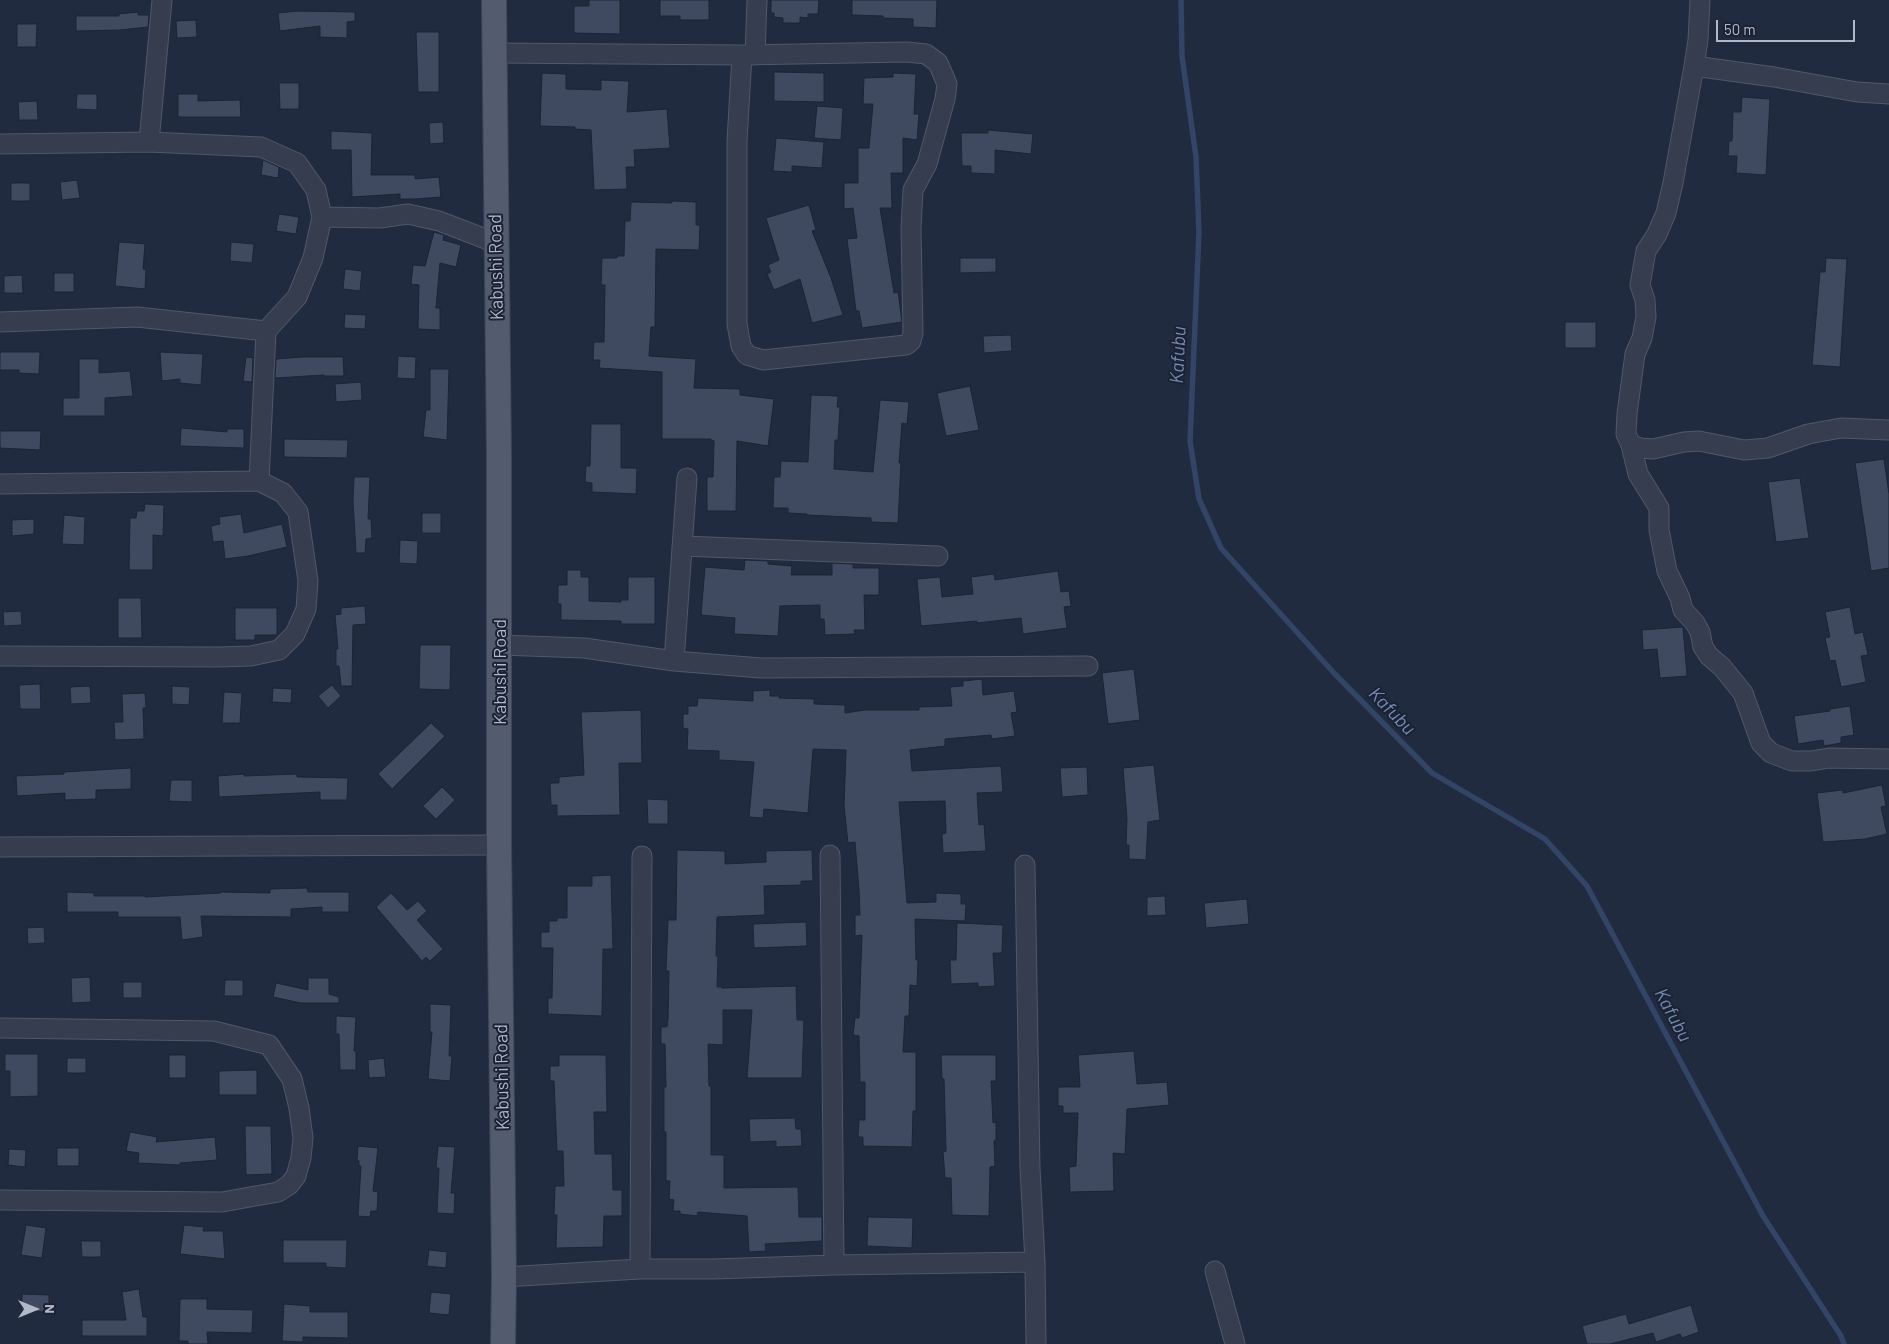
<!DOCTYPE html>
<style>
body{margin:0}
#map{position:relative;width:1889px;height:1344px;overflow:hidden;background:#212b3f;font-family:Barlow,sans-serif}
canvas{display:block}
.north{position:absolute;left:10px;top:1284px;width:50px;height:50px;-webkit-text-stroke:4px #1a2233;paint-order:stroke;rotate:90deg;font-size:14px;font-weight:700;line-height:20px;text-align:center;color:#b1b8ca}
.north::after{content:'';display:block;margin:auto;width:18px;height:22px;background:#b1b8ca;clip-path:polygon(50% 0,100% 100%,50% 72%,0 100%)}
.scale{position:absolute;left:1716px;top:20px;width:139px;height:22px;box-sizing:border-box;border:2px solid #b1b8ca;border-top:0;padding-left:6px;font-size:15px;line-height:18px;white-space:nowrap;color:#b1b8ca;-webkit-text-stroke:4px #1a2233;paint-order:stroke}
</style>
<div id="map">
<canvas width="1889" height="1344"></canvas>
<div class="north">N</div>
<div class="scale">50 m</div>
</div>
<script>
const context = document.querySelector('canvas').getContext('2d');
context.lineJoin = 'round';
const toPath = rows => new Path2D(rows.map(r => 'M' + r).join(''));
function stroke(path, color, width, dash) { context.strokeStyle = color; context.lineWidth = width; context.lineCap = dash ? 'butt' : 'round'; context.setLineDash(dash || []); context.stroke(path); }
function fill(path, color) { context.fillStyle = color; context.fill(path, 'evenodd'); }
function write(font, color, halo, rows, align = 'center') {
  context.font = font + ' Barlow,sans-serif'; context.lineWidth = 4; context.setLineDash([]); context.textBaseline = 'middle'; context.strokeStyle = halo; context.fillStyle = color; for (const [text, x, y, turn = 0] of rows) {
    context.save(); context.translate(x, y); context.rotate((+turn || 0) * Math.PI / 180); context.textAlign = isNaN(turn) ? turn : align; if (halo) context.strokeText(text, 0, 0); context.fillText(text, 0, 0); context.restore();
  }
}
const stream = toPath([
 [1181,0,1182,56,1196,157,1199,232,1190,441,1199,499,1221,548,1333,672,1432,773,1545,839,1587,886,1763,1216,1841,1336,1844,1344]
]);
const building = toPath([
 [589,0,620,0,620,34,574,33,574,6,589,6,589,0],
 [660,0,709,0,709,20,680,20,680,16,660,16,660,0],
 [771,0,819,0,818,14,808,14,808,18,800,17,800,23,783,23,783,18,774,17,774,13,771,13,771,0],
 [852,0,937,0,936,28,913,27,913,19,883,18,883,16,852,15,852,0],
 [298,11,355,12,355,21,347,22,347,38,320,37,320,26,280,31,278,13,298,11],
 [138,12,138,15,149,15,148,27,120,30,76,31,76,16,119,16,119,14,138,12],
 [196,20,197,37,177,38,176,21,196,20],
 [17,24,37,24,36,47,17,47,17,24],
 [416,32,439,32,439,92,418,92,416,32],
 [774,72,824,73,824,102,774,101,774,72],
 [542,73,566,74,566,89,601,90,601,80,629,81,627,112,667,109,670,148,634,150,635,167,626,167,627,189,594,190,591,130,575,129,575,127,540,126,542,73],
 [893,73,916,74,914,114,919,114,917,140,903,138,903,173,891,173,892,208,880,208,894,293,898,292,902,322,862,328,859,311,856,311,847,239,857,238,853,208,844,209,844,183,858,183,858,148,869,148,873,104,863,104,864,78,893,77,893,73],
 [279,83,299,83,299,109,280,109,279,83],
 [77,94,97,94,97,110,76,109,77,94],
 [178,94,198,94,198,101,240,100,241,117,178,117,178,94],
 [1742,97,1770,99,1766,175,1736,173,1737,156,1728,156,1729,141,1732,141,1733,112,1741,112,1742,97],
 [37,101,38,120,19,120,18,102,37,101],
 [817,106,843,108,841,140,814,138,817,106],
 [443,122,444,143,430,144,429,123,443,122],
 [988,130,1033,134,1031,154,995,150,995,174,971,173,971,166,962,166,961,133,988,133,988,130],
 [331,131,372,133,371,175,415,175,415,179,439,177,441,197,415,199,400,199,400,194,352,197,351,150,331,150,331,131],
 [776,138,824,142,822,168,792,166,792,172,773,171,776,138],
 [263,160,279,167,278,178,261,175,263,160],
 [77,180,80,198,62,200,60,182,77,180],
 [11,183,30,183,30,201,11,201,11,183],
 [672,201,696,202,696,225,700,225,699,250,656,249,655,327,651,327,649,356,696,359,694,388,740,389,740,395,774,399,768,446,737,441,736,511,707,511,707,477,713,477,714,441,711,440,711,439,662,439,662,372,599,368,600,360,593,360,594,342,604,342,605,285,601,285,602,258,617,258,617,256,624,256,625,221,630,221,631,202,672,203,672,201],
 [809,205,816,230,812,231,831,278,843,315,812,323,800,279,774,290,767,274,771,272,768,265,779,260,766,218,809,205],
 [279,214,299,217,296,234,276,231,279,214],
 [434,232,444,235,443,240,461,245,456,267,440,263,436,308,440,308,440,330,418,329,419,285,411,284,413,265,425,266,434,232],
 [119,242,145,244,143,269,146,270,145,289,115,286,119,242],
 [231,242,254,244,252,263,230,261,231,242],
 [960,258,996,258,996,272,960,273,960,258],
 [1826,258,1847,259,1840,367,1812,365,1820,272,1825,272,1826,258],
 [345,269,362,271,360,291,343,289,345,269],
 [54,273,74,273,74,292,54,292,54,273],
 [22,275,23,293,4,293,4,276,22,275],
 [345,314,366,315,365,329,344,328,345,314],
 [1565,322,1596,322,1596,348,1565,348,1565,322],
 [1011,335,1012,351,984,353,983,336,1011,335],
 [0,352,40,352,39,374,19,373,19,370,0,370,0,352],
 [160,352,203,354,201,385,180,383,180,379,162,381,160,352],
 [398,356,416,357,415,379,397,378,398,356],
 [246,357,253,358,252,382,243,381,246,357],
 [302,357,343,357,344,376,324,376,324,375,275,378,276,359,302,357],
 [79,359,99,359,99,373,130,371,133,396,105,398,105,416,63,416,63,398,79,398,79,359],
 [430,369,449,369,447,440,423,437,426,410,430,410,430,369],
 [361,382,362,400,336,402,335,384,361,382],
 [970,386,979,430,946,436,937,393,970,386],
 [811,395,838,396,837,407,840,407,838,440,835,440,834,469,873,472,880,400,909,402,907,424,902,423,899,463,901,463,898,523,871,522,871,518,807,515,807,514,788,513,788,508,773,508,774,477,780,477,781,461,808,462,811,395],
 [591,424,621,424,621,468,637,468,636,494,592,492,592,483,585,482,586,466,590,466,591,424],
 [181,428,227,432,227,429,244,429,244,448,180,446,181,428],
 [0,431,41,431,40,450,0,448,0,431],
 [284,439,348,440,347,458,284,457,284,439],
 [1884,459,1889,494,1889,568,1871,571,1855,463,1884,459],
 [354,477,370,477,368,519,371,519,372,538,366,539,365,553,356,553,353,501,354,477],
 [1800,478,1809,538,1776,542,1768,482,1800,478],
 [145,504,164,505,163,536,153,535,153,570,129,570,130,518,136,518,137,511,144,511,145,504],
 [422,513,441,513,441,533,422,533,422,513],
 [241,514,244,533,282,524,287,547,248,556,225,559,223,541,213,542,211,526,220,524,219,517,241,514],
 [64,515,85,517,84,545,62,544,64,515],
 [34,519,34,534,12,536,12,520,34,519],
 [400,540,418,541,417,564,399,563,400,540],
 [745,560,768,561,768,564,792,566,791,575,832,575,832,563,853,564,853,568,879,568,879,595,864,595,865,630,854,630,855,634,825,635,824,619,820,619,820,605,780,606,778,636,734,634,735,618,701,615,705,567,744,570,745,560],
 [567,570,581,570,581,577,589,577,589,601,621,602,621,600,628,600,628,577,655,577,655,624,621,624,621,621,561,620,561,604,558,604,558,585,567,585,567,570],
 [1058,571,1061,592,1069,591,1071,606,1064,607,1067,628,1023,634,1021,618,977,623,977,621,921,626,917,579,940,577,942,597,973,594,971,577,994,574,995,580,1058,571],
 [118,598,141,598,142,638,118,638,118,598],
 [365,606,366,624,353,625,352,686,341,686,339,666,336,666,336,649,338,649,335,615,341,614,341,608,365,606],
 [1850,607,1855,634,1863,632,1868,655,1861,656,1866,682,1841,687,1835,660,1830,661,1825,638,1830,637,1825,612,1850,607],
 [235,608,277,608,277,635,255,635,255,640,235,640,235,608],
 [21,611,22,625,4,626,3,612,21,611],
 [1683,627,1687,676,1660,678,1657,649,1643,650,1642,630,1683,627],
 [420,645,451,645,450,690,419,689,420,645],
 [1134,669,1140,720,1108,724,1102,673,1134,669],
 [982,679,983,695,1014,691,1017,712,1011,713,1015,736,992,739,991,735,945,739,945,746,910,750,912,771,1001,766,1003,792,977,793,979,825,984,824,986,851,943,853,942,834,946,833,945,801,899,802,907,903,936,902,936,893,961,894,961,904,966,904,965,921,915,919,916,960,918,960,917,986,910,985,909,1016,905,1016,903,1052,916,1052,916,1111,913,1111,912,1147,863,1146,863,1137,858,1137,859,1120,865,1120,865,1082,860,1082,859,1036,853,1035,855,1018,859,1018,862,935,855,936,855,915,860,915,859,890,855,842,848,843,844,806,846,750,813,749,808,813,764,809,763,818,749,817,754,762,719,760,719,751,687,750,688,729,683,728,683,714,688,714,688,706,697,706,698,698,753,701,753,691,770,690,770,696,779,696,779,698,814,699,814,704,845,705,845,713,865,710,919,710,919,707,952,706,950,687,963,686,963,681,982,679],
 [40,684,41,709,20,709,19,685,40,684],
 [332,685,341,696,328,708,318,696,332,685],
 [90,686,91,703,71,704,70,687,90,686],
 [172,686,190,687,189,705,172,704,172,686],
 [273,688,292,689,291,703,272,702,273,688],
 [224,692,242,693,240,723,222,723,224,692],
 [145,693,146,708,143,708,144,739,115,740,114,722,123,722,122,694,145,693],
 [1850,706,1854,735,1841,737,1841,743,1824,746,1823,740,1798,744,1794,716,1830,711,1830,709,1850,706],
 [641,710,642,763,619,763,620,815,557,816,557,805,551,805,550,783,559,783,559,777,584,775,581,712,641,710],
 [431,723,445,736,392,789,378,774,431,723],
 [1154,765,1160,820,1148,822,1146,860,1129,859,1129,845,1126,845,1127,819,1123,768,1154,765],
 [1087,767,1088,795,1062,797,1060,768,1087,767],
 [131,768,131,789,96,790,96,799,65,800,65,793,17,796,16,776,64,774,64,772,131,768],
 [244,774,244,776,297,774,297,777,348,778,347,800,320,800,320,792,219,797,218,776,244,774],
 [171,780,192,780,192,802,169,801,171,780],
 [1882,785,1886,806,1881,807,1887,834,1865,839,1823,842,1817,793,1843,790,1843,793,1882,785],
 [442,787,455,800,436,819,423,806,442,787],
 [647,799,668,800,668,824,648,824,647,799],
 [677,850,725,851,725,864,766,862,766,851,812,850,813,881,801,881,801,885,764,886,765,915,717,917,716,956,718,956,717,987,722,987,722,988,796,986,797,1020,804,1020,802,1078,747,1078,752,1010,723,1010,723,1045,708,1044,709,1086,711,1086,711,1155,724,1155,724,1188,798,1187,799,1217,822,1217,822,1241,765,1244,766,1251,749,1252,747,1216,698,1212,697,1216,680,1214,680,1211,673,1211,674,1200,669,1199,670,1181,666,1181,666,1132,664,1132,664,1087,666,1087,665,1044,661,1044,661,1027,667,1027,668,1020,669,971,666,971,668,920,676,920,677,850],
 [611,875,613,949,603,949,602,1016,548,1014,548,998,552,998,553,948,541,948,541,932,549,932,549,921,557,921,557,918,567,918,567,886,592,886,592,876,611,875],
 [307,888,308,892,349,892,349,912,322,912,322,907,291,909,291,917,201,916,203,937,182,940,180,917,118,917,118,912,67,912,67,892,94,893,94,896,145,896,145,897,221,893,221,892,270,893,270,889,307,888],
 [391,893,407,910,418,901,427,911,417,920,443,949,430,961,426,957,422,961,376,907,391,893],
 [1165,896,1166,915,1147,916,1147,897,1165,896],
 [1247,899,1249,924,1206,928,1204,903,1247,899],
 [806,922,807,946,754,948,753,924,806,922],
 [957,923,1003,925,1002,953,993,953,995,986,978,987,978,983,951,984,950,960,956,960,957,923],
 [44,927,45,943,28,944,27,928,44,927],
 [90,977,91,1002,72,1003,71,978,90,977],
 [308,978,329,978,329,994,339,997,339,1003,301,1003,273,997,276,983,308,990,308,978],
 [225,980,243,980,243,996,224,996,225,980],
 [123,982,142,982,142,998,123,998,123,982],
 [430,1004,451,1005,449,1056,452,1056,450,1081,428,1079,432,1032,430,1032,430,1004],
 [336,1016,356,1017,354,1051,356,1051,356,1070,340,1070,339,1034,336,1034,336,1016],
 [1134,1051,1137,1084,1167,1082,1169,1105,1127,1109,1125,1154,1113,1153,1114,1191,1070,1192,1069,1167,1076,1166,1078,1113,1063,1113,1063,1106,1058,1106,1058,1087,1080,1087,1078,1055,1134,1051],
 [5,1054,38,1054,38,1096,10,1097,10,1071,5,1071,5,1054],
 [169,1055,186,1055,186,1078,169,1078,169,1055],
 [559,1055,606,1055,607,1112,594,1112,595,1154,612,1154,613,1190,622,1190,622,1216,604,1216,603,1247,556,1248,557,1215,554,1215,555,1186,564,1186,563,1151,557,1151,554,1081,550,1081,550,1066,559,1066,559,1055],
 [941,1055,996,1055,996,1081,991,1081,993,1123,996,1122,996,1140,994,1141,995,1166,990,1167,989,1216,952,1215,951,1178,945,1178,943,1152,946,1151,944,1079,942,1079,941,1055],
 [67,1058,86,1058,86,1073,67,1073,67,1058],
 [384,1058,386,1077,369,1078,368,1060,384,1058],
 [257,1070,257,1095,219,1095,219,1071,257,1070],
 [795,1118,796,1129,801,1129,802,1146,776,1147,776,1141,750,1142,749,1119,795,1118],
 [245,1126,271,1126,272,1174,246,1175,245,1126],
 [130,1132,157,1137,156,1142,215,1137,217,1160,180,1163,180,1165,138,1163,139,1153,126,1151,130,1132],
 [358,1146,378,1148,373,1191,378,1192,377,1211,371,1211,370,1217,358,1216,361,1166,359,1166,359,1161,357,1160,358,1146],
 [438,1146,455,1147,451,1193,455,1193,454,1214,437,1213,439,1168,436,1168,438,1146],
 [57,1148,79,1148,79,1166,57,1166,57,1148],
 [9,1149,26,1150,25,1167,8,1165,9,1149],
 [868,1217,913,1218,912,1248,867,1246,868,1217],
 [26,1225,46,1228,42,1258,21,1255,26,1225],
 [184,1225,204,1227,203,1231,223,1231,225,1259,180,1254,184,1225],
 [283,1240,347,1240,346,1268,326,1267,326,1263,283,1263,283,1240],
 [81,1241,101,1241,101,1257,82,1257,81,1241],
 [429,1250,447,1252,446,1268,427,1266,429,1250],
 [139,1289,143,1317,147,1317,147,1336,82,1336,82,1320,126,1320,122,1292,139,1289],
 [431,1292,451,1294,449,1315,429,1313,431,1292],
 [22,1294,49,1295,49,1312,22,1311,22,1294],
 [180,1299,207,1299,207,1309,253,1310,252,1333,207,1332,208,1344,188,1344,188,1341,179,1341,180,1299],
 [284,1304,310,1306,310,1312,348,1312,348,1338,303,1337,303,1342,282,1341,284,1304],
 [1691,1305,1699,1332,1682,1338,1680,1334,1656,1342,1653,1333,1610,1344,1587,1344,1582,1326,1626,1314,1629,1324,1691,1305]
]);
const minor = toPath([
 [1700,0,1698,40,1694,66,1774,77,1857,92,1889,94],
 [494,53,742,55,907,52,926,54,938,63,947,84,945,99,927,164,913,190,911,229,913,333,911,341,906,345,763,360,747,355,741,346,737,324,737,141,742,55],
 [755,55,757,0],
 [1694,66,1673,183,1666,213,1657,234,1646,251,1640,285,1645,300,1646,317,1642,338,1635,354,1627,414,1626,434,1631,445,1638,474,1659,508,1659,530,1667,571,1680,598,1683,610,1695,623,1700,632,1703,647,1709,656,1722,667,1743,693,1761,743,1771,753,1792,761,1811,761,1829,758,1889,759],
 [149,142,162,0],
 [0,144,149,142,261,147,297,163,316,190,322,217,313,258,297,297,266,331,259,481],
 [322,217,380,218,408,214,439,221,496,243],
 [0,322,137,317,266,331],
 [1631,445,1641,448,1653,449,1684,442,1699,441,1744,450,1768,448,1808,434,1841,428,1889,430],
 [0,484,259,481,283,493,298,512,308,581,306,609,295,634,279,650,251,656,219,657,0,656],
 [682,546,938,556],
 [500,645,584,648,674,661,761,668,1088,666],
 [674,661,687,478],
 [0,847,499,845],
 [1025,865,1030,1168,1035,1262,1036,1344],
 [0,1028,214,1031,269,1045,292,1079,299,1108,303,1138,301,1158,296,1176,289,1185,278,1192,222,1202,0,1200],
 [834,1265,1035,1262],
 [640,1269,642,856],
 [1215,1271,1235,1344],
 [504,1277,640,1269,714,1269,834,1265,830,855]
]);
const major = toPath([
 [494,0,499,457,499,845,504,1277,503,1344]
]);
const streetNames = [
 ["Kabushi Road",496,267,-91],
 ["Kabushi Road",500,672,-90],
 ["Kabushi Road",502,1077,-91]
];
const waterNames = [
 ["Kafubu",1178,355,-87],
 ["Kafubu",1392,711,46],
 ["Kafubu",1673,1015,62]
];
stroke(stream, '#334467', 5.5);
fill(building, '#3f4a61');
stroke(building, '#1c2435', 1);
stroke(minor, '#505869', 21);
stroke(major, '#3e4657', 26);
stroke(minor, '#353d4e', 19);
stroke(major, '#535c6f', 24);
write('18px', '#b1b8ca', '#1a2233', streetNames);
write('italic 19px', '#758bb4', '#1a2233', waterNames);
</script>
